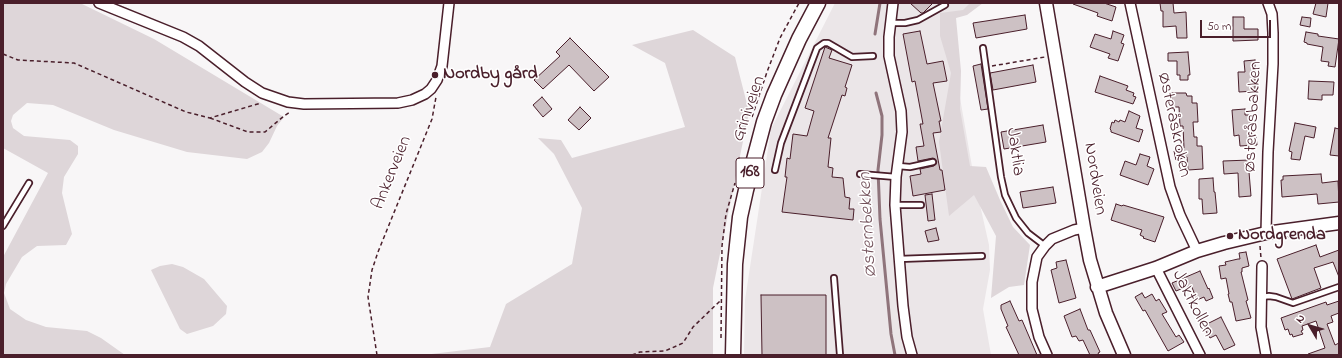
<!DOCTYPE html>
<meta charset="utf-8">
<style>
body{margin:0}
#map{position:relative;width:1342px;height:358px;overflow:hidden;background:#f8f6f7;font-family:"Indie Flower",sans-serif}
canvas{display:block}
.frame{position:absolute;inset:0;border:4px solid #4a1f2b;pointer-events:none}
.north{position:absolute;left:1290px;top:306px;width:40px;height:40px;-webkit-text-stroke:3px #fff;paint-order:stroke;rotate:308deg;font-size:11px;font-weight:700;line-height:16px;text-align:center;color:#4a1f2b}
.north::after{content:'';display:block;margin:auto;width:14px;height:18px;background:#4a1f2b;clip-path:polygon(50% 0,100% 100%,50% 72%,0 100%)}
.scale{position:absolute;left:1200px;top:20px;width:71px;height:18px;box-sizing:border-box;border:2px solid #4a1f2b;border-top:0;padding-left:5px;font-size:12px;line-height:14px;white-space:nowrap;color:#4a1f2b;-webkit-text-stroke:3px #fff;paint-order:stroke}
</style>
<div id="map">
<canvas width="1342" height="358"></canvas>
<div class="frame"></div>
<div class="north">N</div>
<div class="scale">50 m</div>
</div>
<script>
const context = document.querySelector('canvas').getContext('2d');
context.lineJoin = 'round';
function fill(path, color) { context.fillStyle = color; context.fill(path, 'evenodd'); }
const toPath = rows => new Path2D(rows.map(r => 'M' + r).join(''));
function stroke(path, color, width, dash) { context.strokeStyle = color; context.lineWidth = width; context.lineCap = dash ? 'butt' : 'round'; context.setLineDash(dash || []); context.stroke(path); }
function write(font, color, halo, rows, align = 'center') {
  context.font = font + ' "Indie Flower",sans-serif'; context.lineWidth = 3; context.setLineDash([]); context.textBaseline = 'middle'; context.strokeStyle = halo; context.fillStyle = color; for (const [text, x, y, turn = 0] of rows) {
    context.save(); context.translate(x, y); context.rotate((+turn || 0) * Math.PI / 180); context.textAlign = isNaN(turn) ? turn : align; if (halo) context.strokeText(text, 0, 0); context.fillText(text, 0, 0); context.restore();
  }
}
const built = toPath([
 [835,3,971,3,963,13,950,22,956,75,974,178,989,245,990,270,983,309,991,355,744,355,745,300,771,129]
]);
const green = toPath([
 [3,3,80,3,154,39,284,117,277,126,269,143,262,152,247,159,187,152,114,130,53,105,27,103,13,115,11,121,13,128,24,136,70,140,78,146,78,154,64,177,62,193,72,234,66,245,37,246,22,257,6,284,4,293,10,309,26,320,46,327,87,331,101,338,125,355,3,355,3,257,48,173,3,148],
 [970,3,983,3,967,15,956,18,961,71,960,109,970,166,986,167,1000,200,1013,227,1030,245,1024,285,1009,287,991,298,996,236,974,195,949,216,939,142,951,73,940,36,940,13,963,10],
 [693,30,735,57,749,112,713,288,713,355,423,355,490,347,506,304,572,264,582,208,554,154,538,138,561,140,572,158,685,127,665,63,632,45],
 [172,264,183,267,204,279,227,306,226,314,213,326,187,334,180,329,151,270,160,266]
]);
const stream = toPath([
 [875,34,880,3],
 [876,93,882,116,882,135,878,170,880,219,891,334,895,355]
]);
const building = toPath([
 [910,3,933,3,923,13,921,13,910,3],
 [1073,3,1104,3,1116,7,1112,21,1097,16,1098,13,1073,4,1073,3],
 [1160,3,1173,3,1174,13,1186,12,1187,38,1177,38,1176,26,1163,27,1163,11,1161,11,1160,3],
 [1316,3,1328,3,1326,17,1313,14,1316,3],
 [1025,15,1027,29,976,38,973,23,1025,15],
 [1233,17,1244,17,1244,29,1258,29,1258,40,1233,41,1233,17],
 [1302,17,1311,18,1310,27,1300,25,1302,17],
 [920,31,927,64,943,61,947,81,933,83,941,121,939,121,941,132,933,133,940,170,942,170,945,190,913,196,910,176,921,174,920,169,934,166,937,162,935,159,933,158,918,161,916,147,924,146,920,124,923,124,915,81,912,82,903,34,920,31],
 [1113,31,1124,35,1121,43,1124,44,1118,61,1108,58,1110,54,1090,47,1095,34,1111,39,1113,31],
 [1306,32,1318,34,1318,36,1339,39,1335,67,1328,66,1329,62,1321,61,1323,47,1307,44,1307,43,1304,42,1306,32],
 [570,38,609,77,594,91,569,65,543,89,534,80,560,56,556,52,570,38],
 [825,47,832,50,829,58,852,65,845,87,847,88,845,96,842,95,828,138,831,138,828,167,833,168,832,177,843,178,845,197,850,198,849,209,854,209,853,220,782,212,787,177,785,177,787,158,790,159,793,134,807,136,814,111,805,108,825,47],
 [1188,52,1190,75,1188,75,1188,80,1180,80,1180,75,1177,75,1177,61,1168,61,1168,53,1188,52],
 [1255,60,1255,91,1239,92,1238,72,1245,72,1244,61,1255,60],
 [981,64,988,109,981,110,973,66,981,64],
 [1033,65,1036,82,993,90,990,73,1033,65],
 [1100,76,1128,86,1126,90,1134,93,1133,96,1136,97,1133,104,1095,92,1100,76],
 [1309,81,1334,82,1333,95,1322,95,1322,100,1308,99,1309,81],
 [1172,93,1186,93,1187,96,1192,96,1192,103,1197,103,1198,122,1193,122,1194,137,1197,137,1197,146,1202,146,1203,169,1188,170,1187,157,1176,160,1174,151,1184,148,1183,126,1180,126,1179,107,1173,107,1172,93],
 [542,97,552,109,543,117,533,105,542,97],
 [580,107,591,118,579,130,568,120,580,107],
 [1245,109,1245,115,1249,115,1252,136,1256,136,1257,145,1240,146,1239,135,1234,136,1232,110,1245,109],
 [1129,111,1140,116,1136,128,1143,130,1139,142,1111,132,1111,130,1110,129,1112,122,1114,123,1115,120,1119,122,1120,120,1125,122,1129,111],
 [1295,123,1316,127,1314,138,1305,136,1300,160,1291,159,1292,152,1289,151,1295,123],
 [1043,125,1046,142,1004,149,1001,132,1043,125],
 [1335,128,1339,129,1339,156,1330,155,1335,128],
 [1140,154,1150,157,1147,166,1154,169,1148,185,1120,175,1125,161,1136,165,1140,154],
 [1250,160,1251,172,1249,172,1251,196,1239,197,1238,173,1224,174,1223,161,1250,160],
 [1321,174,1322,183,1338,181,1339,202,1318,204,1317,194,1282,197,1281,180,1283,180,1283,176,1321,174],
 [1213,178,1214,192,1215,192,1217,213,1203,214,1202,199,1199,199,1199,179,1213,178],
 [1053,187,1056,203,1023,208,1020,192,1053,187],
 [932,194,935,220,928,221,925,195,932,194],
 [1116,204,1122,206,1123,205,1164,217,1155,242,1143,238,1144,237,1140,235,1142,230,1111,220,1116,204],
 [936,228,939,240,928,242,925,231,936,228],
 [1316,245,1320,257,1339,250,1339,277,1333,262,1314,268,1321,288,1292,299,1277,259,1316,245],
 [1246,252,1249,266,1242,268,1242,272,1241,272,1248,300,1246,301,1251,318,1236,321,1232,302,1230,302,1228,294,1229,294,1226,278,1221,279,1219,266,1226,265,1225,262,1238,259,1240,259,1239,253,1246,252],
 [1066,260,1076,298,1059,303,1051,270,1057,268,1056,262,1066,260],
 [1200,271,1208,289,1209,288,1213,298,1206,301,1204,297,1197,300,1191,285,1176,291,1172,283,1200,271],
 [1142,293,1145,298,1152,294,1156,301,1159,299,1167,312,1162,314,1176,337,1179,335,1184,342,1168,351,1145,310,1143,311,1135,297,1142,293],
 [761,295,826,295,826,355,762,355,761,295],
 [1010,301,1019,321,1022,320,1037,355,1019,355,1006,327,1008,326,1001,309,1001,305,1010,301],
 [1339,301,1339,313,1331,316,1333,322,1327,324,1335,345,1339,343,1339,355,1309,355,1308,354,1325,348,1316,321,1302,326,1303,330,1301,331,1303,334,1293,337,1292,334,1290,335,1288,329,1285,330,1281,318,1326,302,1327,305,1339,301],
 [1080,309,1088,330,1090,330,1100,352,1098,353,1099,355,1090,355,1083,340,1079,341,1076,336,1072,337,1064,316,1080,309],
 [1221,317,1235,345,1224,350,1216,335,1210,338,1203,326,1221,317]
]);
const path = toPath([
 [3,54,18,60,74,63,186,112,210,118,261,103],
 [992,66,1045,57],
 [752,117,767,72,780,38,799,3],
 [210,118,248,132,265,132,284,116,290,112],
 [1260,246,1261,258],
 [721,338,722,246,726,214,735,183],
 [377,355,368,297,372,270,378,252,432,119,436,97],
 [632,355,640,352,665,351,683,343,693,327,720,301]
]);
const lane = toPath([
 [891,23,905,23,918,20,945,5],
 [983,48,1001,177,1005,195,1016,218,1028,233,1045,246],
 [898,166,910,167,933,162],
 [775,170,781,143,817,48,824,43,828,43,852,57,873,56],
 [860,174,896,177],
 [895,205,921,205],
 [3,226,29,183],
 [899,259,982,256],
 [834,278,840,355],
 [1262,297,1269,296,1276,297,1293,303,1339,287]
]);
const street = toPath([
 [99,3,183,37,199,46,245,82,262,93,288,102,304,104,398,103,412,100,425,94,431,89,437,80,442,66,449,3],
 [893,3,889,37,889,56,901,111,902,132,896,177,895,205,903,306,907,337,912,355],
 [1130,3,1170,187,1180,215,1197,251],
 [1266,233,1268,152,1273,64,1273,33,1272,14,1268,3],
 [1262,266,1261,327,1266,355],
 [1156,268,1200,355],
 [1047,355,1039,337,1032,309,1032,282,1037,257,1045,246,1052,239,1074,230,1084,228]
]);
const secondary = toPath([
 [1046,3,1084,228,1090,260,1106,313,1124,355],
 [1097,287,1156,268,1197,251,1224,243,1266,233,1339,223]
]);
const primary = toPath([
 [733,355,735,264,740,217,746,190,764,122,774,95,799,39,818,3]
]);
const markers = [
 [435,75,4,"#4a1f2b"],
 [1230,236,4,"#4a1f2b"]
];
const shields = [
 [750,173,28]
];
const shieldNames = [
 ["168",750,173]
];
const poiNames = [
 ["Nordby gård",443,75],
 ["Nordgrenda",1238,236]
];
const streetNames = [
 ["Griniveien",750,109,-71],
 ["Østeråsbakken",1254,117,-87],
 ["Østeråskroken",1173,125,78],
 ["Jaktlia",1014,152,82],
 ["Ankerveien",393,173,-68],
 ["Nordveien",1094,179,81],
 ["Jaktkollen",1192,304,63]
];
const waterNames = [
 ["Østernbekken",869,225,-93]
];
fill(built, '#ebe6e8');
fill(green, '#ded6d9');
stroke(stream, '#8f747b', 3);
fill(building, '#cdc1c4');
stroke(building, '#4a1f2b', 1);
stroke(lane, '#4a1f2b', 8);
stroke(street, '#4a1f2b', 12);
stroke(secondary, '#4a1f2b', 15);
stroke(primary, '#4a1f2b', 17);
stroke(path, '#4a1f2b', 1.5, [4, 3]);
stroke(lane, '#fff', 4.5);
stroke(street, '#fff', 9);
stroke(secondary, '#fff', 12);
stroke(primary, '#fff', 14);
for (const [x, y, r, color] of markers) { const dot = new Path2D(); dot.arc(x, y, r, 0, 2 * Math.PI); context.fillStyle = color; context.fill(dot); stroke(dot, '#fff', 1.5); }
for (const [x, y, w] of shields) { const box = new Path2D(); box.roundRect(x - w / 2, y - 15, w, 30, 3); context.fillStyle = '#fff'; context.fill(box); stroke(box, '#4a1f2b', 1); }
write('bold 17px', '#4a1f2b', null, shieldNames);
write('bold 18px', '#4a1f2b', '#fff', poiNames, 'left');
write('18px', '#4a1f2b', '#fff', streetNames);
write('italic 19px', '#72515a', '#fff', waterNames);
</script>
